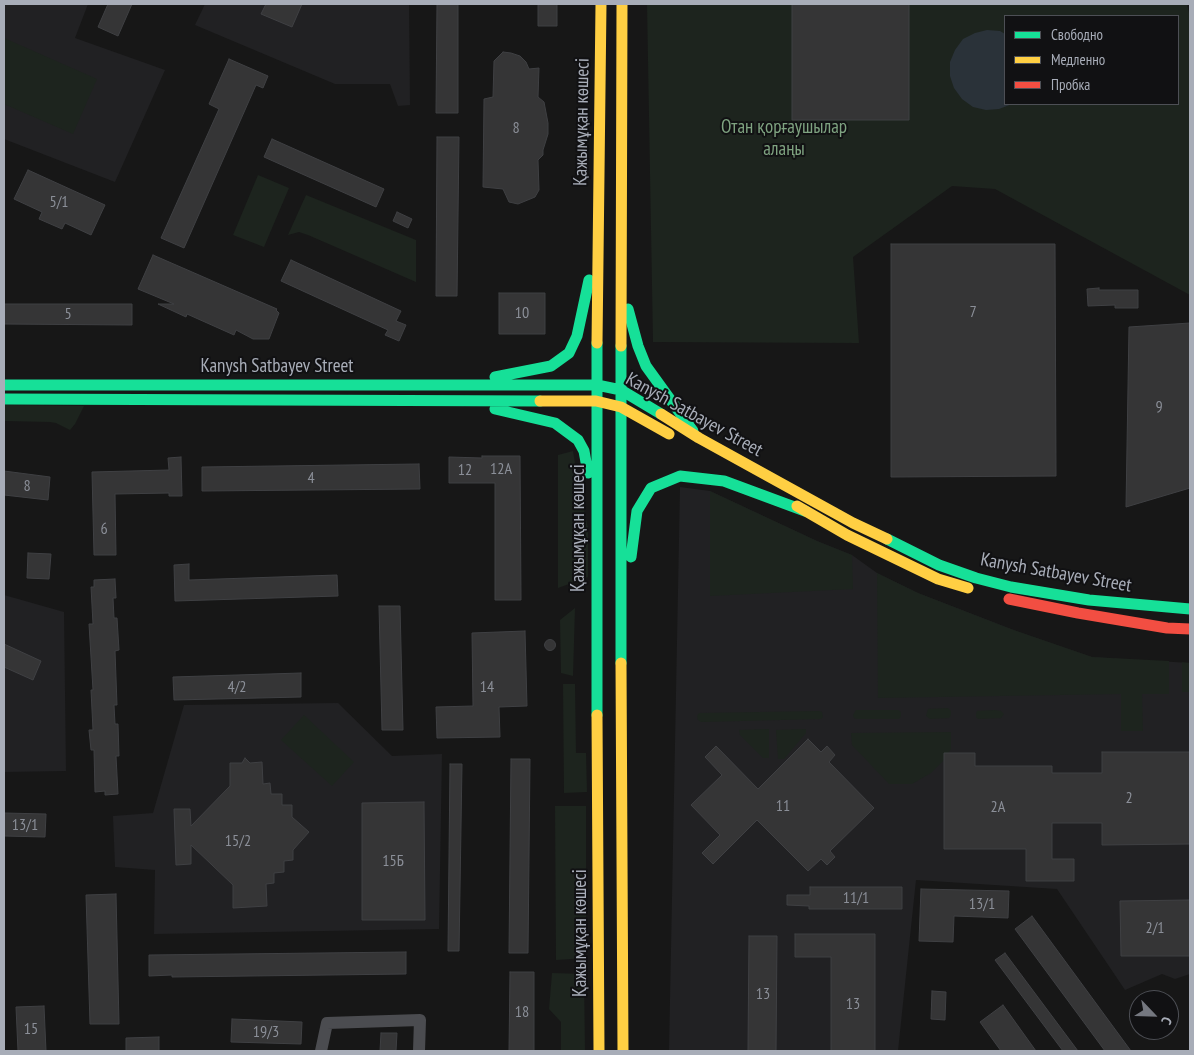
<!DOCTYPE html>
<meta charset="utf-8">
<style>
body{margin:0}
#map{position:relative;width:1194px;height:1055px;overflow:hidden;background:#171717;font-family:"PT Sans Narrow",sans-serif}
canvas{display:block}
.frame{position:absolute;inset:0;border:5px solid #a8adb8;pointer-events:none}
.legend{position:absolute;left:1004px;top:15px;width:175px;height:90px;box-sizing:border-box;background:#111113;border:1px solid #4d4f55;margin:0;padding:6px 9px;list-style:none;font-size:15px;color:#a8adb8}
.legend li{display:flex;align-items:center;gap:10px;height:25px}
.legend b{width:25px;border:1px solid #4d4f55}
.north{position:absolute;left:1129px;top:990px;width:50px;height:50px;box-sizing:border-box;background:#111113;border:1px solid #4d4f55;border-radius:50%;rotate:114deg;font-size:14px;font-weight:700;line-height:20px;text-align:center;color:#a8adb8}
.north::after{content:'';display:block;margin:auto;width:18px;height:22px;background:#757880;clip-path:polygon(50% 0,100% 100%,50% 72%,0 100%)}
</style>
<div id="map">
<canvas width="1194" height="1055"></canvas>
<div class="frame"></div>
<ul class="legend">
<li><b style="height:6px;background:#16e098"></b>Свободно</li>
<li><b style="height:6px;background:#ffcf43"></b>Медленно</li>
<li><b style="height:6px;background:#f24e42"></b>Пробка</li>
</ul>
<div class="north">С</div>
</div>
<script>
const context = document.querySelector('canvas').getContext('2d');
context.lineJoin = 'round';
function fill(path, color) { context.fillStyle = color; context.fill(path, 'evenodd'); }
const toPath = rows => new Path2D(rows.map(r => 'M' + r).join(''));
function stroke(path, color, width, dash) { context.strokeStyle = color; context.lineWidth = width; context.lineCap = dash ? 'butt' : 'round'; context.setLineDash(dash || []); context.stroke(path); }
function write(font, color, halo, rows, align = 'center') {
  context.font = font + ' "PT Sans Narrow",sans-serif'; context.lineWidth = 4; context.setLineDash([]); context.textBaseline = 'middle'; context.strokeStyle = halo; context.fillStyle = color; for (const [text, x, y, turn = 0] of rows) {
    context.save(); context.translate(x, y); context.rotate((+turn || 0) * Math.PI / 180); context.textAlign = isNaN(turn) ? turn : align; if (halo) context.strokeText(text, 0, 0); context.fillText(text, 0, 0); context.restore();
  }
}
const built = toPath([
 [4,4,88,4,75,38,165,70,115,182,4,139],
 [205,4,409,4,410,105,398,106,390,84,335,84,195,25],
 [680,487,710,491,817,541,852,555,877,573,918,593,1019,632,1092,657,1190,663,1190,974,1175,979,1162,974,1125,990,1057,889,916,880,898,1051,669,1051],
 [4,595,64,612,66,771,4,772],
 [338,703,392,756,442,754,439,929,154,934,155,870,115,867,113,816,153,813,184,705]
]);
const green = toPath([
 [647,4,1187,4,1190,17,1190,295,995,189,952,186,853,257,859,343,653,342],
 [1005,16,1178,16,1178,104,1005,104],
 [4,38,97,79,73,134,4,104],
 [258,175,289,188,264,247,233,235],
 [306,195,416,240,416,282,308,235,299,232,288,235],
 [4,405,84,406,75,424,70,430,56,423,50,422,4,421],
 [573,451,578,482,588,528,588,577,558,588,558,455],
 [710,491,817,541,852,555,853,589,710,596],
 [877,573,918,593,1008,628,1092,657,1169,661,1169,694,1142,694,1143,731,1121,731,1121,694,878,698],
 [575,608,573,676,561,673,560,620],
 [1182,662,1190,663,1190,692,1182,692],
 [575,684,576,753,586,753,587,792,564,793,563,684],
 [948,708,951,711,951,715,949,718,930,719,926,716,928,709],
 [856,710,898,710,901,712,901,716,899,719,857,719,854,718,853,715],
 [994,710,1001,711,1004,714,1001,718,978,719,976,717,976,714,977,711],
 [819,711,822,712,823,717,821,719,701,722,698,720,697,716,699,713],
 [304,715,354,762,332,786,281,740],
 [769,729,769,758,763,758,740,735,739,730],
 [806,729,806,733,784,759,778,759,776,730],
 [951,732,951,749,943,761,931,773,912,784,889,784,852,745,851,733],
 [555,806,586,806,586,958,556,960],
 [552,973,584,974,585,1051,561,1051,561,1022,549,1009]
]);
const water = toPath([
 [987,30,1000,31,1005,34,1005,104,1012,104,999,109,986,110,973,107,962,99,954,88,950,76,950,62,955,50,963,39,975,33]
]);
const building = toPath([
 [108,4,132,4,118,36,98,27,108,4],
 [266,4,302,4,292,27,261,14,266,4],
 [437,4,458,4,458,113,436,113,437,4],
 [538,4,557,4,557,26,538,26,538,4],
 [792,4,909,4,909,120,792,120,792,4],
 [503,52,511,53,520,56,526,62,529,69,539,68,538,97,544,102,548,123,548,134,543,150,543,155,538,160,539,190,535,197,518,204,509,202,503,189,483,187,484,99,493,97,494,61,503,52],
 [229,59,268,76,263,88,256,85,184,248,161,238,219,109,209,104,229,59],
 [437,137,459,137,457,296,436,296,437,137],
 [272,139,384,189,376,207,264,157,272,139],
 [28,170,105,205,91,235,65,223,62,229,39,219,42,212,14,199,28,170],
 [397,212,412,219,408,228,393,221,397,212],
 [891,244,1055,244,1056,476,891,477,891,244],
 [153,255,277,309,276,310,279,313,269,339,253,339,236,330,234,335,187,314,186,317,158,304,174,304,138,289,153,255],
 [291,260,401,311,396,321,406,325,399,341,385,335,388,330,281,281,291,260],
 [1099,288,1099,290,1138,290,1138,308,1115,308,1115,305,1088,306,1087,289,1099,288],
 [499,293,545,293,545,334,499,334,499,293],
 [4,304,132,304,132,325,4,324,4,304],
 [1190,323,1190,488,1126,507,1129,327,1190,323],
 [482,456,520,456,521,600,495,600,495,483,449,483,449,457,482,458,482,456],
 [181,457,182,496,169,496,169,493,115,494,116,555,94,555,92,472,169,470,168,458,181,457],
 [419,464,420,489,202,491,202,467,419,464],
 [4,471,50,477,48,500,4,495,4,471],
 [28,553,51,554,49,579,27,578,28,553],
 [189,564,189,580,337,575,338,596,175,601,174,565,189,564],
 [115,579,116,598,113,598,114,618,117,618,119,650,115,651,117,705,114,705,115,724,118,724,119,756,116,756,118,794,105,795,105,791,95,792,94,750,91,750,89,730,93,730,91,690,93,690,89,624,93,624,91,587,94,587,94,580,115,579],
 [379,606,400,606,403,730,382,730,379,606],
 [525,631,527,706,499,707,500,737,437,738,436,707,473,706,472,633,525,631],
 '544.5 645a5.5 5.5 0 1 1 11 0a5.5 5.5 0 1 1-11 0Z',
 [4,644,41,661,33,680,4,667,4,644],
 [301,673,301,697,174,700,173,677,301,673],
 [808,739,821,752,827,746,835,755,829,762,874,808,830,851,835,857,827,865,821,859,808,871,757,820,713,864,702,853,720,835,691,805,722,775,705,757,716,746,758,789,808,739],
 [1102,752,1190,752,1190,844,1102,845,1102,823,1052,823,1052,859,1074,859,1074,881,1026,881,1026,849,944,849,944,753,975,753,975,766,1052,766,1052,773,1102,773,1102,752],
 [245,758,250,763,262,762,263,784,270,783,271,794,282,794,282,805,292,805,292,817,309,832,293,850,293,860,284,861,284,872,274,873,274,883,266,884,267,906,233,908,233,885,191,845,191,864,176,865,174,809,190,809,191,826,230,786,230,763,242,763,245,758],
 [511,759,530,759,528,953,509,953,511,759],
 [450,764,462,764,459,951,448,951,450,764],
 [424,802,425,920,362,920,362,803,424,802],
 [4,813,46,814,45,837,4,836,4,813],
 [810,887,902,887,902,909,809,909,809,906,787,905,787,895,810,895,810,887],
 [921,889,1009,891,1008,918,954,916,953,942,919,941,921,889],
 [116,894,119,1024,90,1024,86,895,116,894],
 [1190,900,1190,956,1121,956,1120,901,1190,900],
 [1032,916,1131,1051,1105,1051,1015,929,1032,916],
 [795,934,875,934,875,1051,831,1051,831,957,795,957,795,934],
 [749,936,777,936,776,1051,748,1051,749,936],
 [406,952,406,974,172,977,172,975,149,976,149,955,406,952],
 [1005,953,1078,1051,1063,1051,995,960,1005,953],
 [510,972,534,972,534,1051,509,1051,510,972],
 [932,991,946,992,945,1020,931,1019,932,991],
 [1003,1005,1036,1051,1001,1051,980,1022,1003,1005],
 [44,1006,46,1051,18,1051,16,1007,44,1006],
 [232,1019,302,1022,301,1044,231,1042,232,1019],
 [381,1033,397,1033,396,1051,380,1051,381,1033],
 [159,1037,159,1051,126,1051,126,1038,159,1037]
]);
const street = toPath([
 [321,1051,327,1023,420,1020,419,1051]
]);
const fast = toPath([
 [628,309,638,346,646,366,693,431],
 [597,343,597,715],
 [495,377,551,366,569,353,577,336,589,280],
 [4,385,597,385,621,390,661,414],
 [4,399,540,401],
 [495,409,555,423,578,440,584,451,588,473],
 [887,539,939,565,976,578,1011,587,1089,600,1190,609],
 [631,557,637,511,651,488,680,476,724,481,805,511],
 [621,663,621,346]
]);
const slow = toPath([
 [597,343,601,4],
 [621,346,622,4],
 [540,401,596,401,621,407,669,434],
 [661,414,699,438,853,523,887,539],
 [797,506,847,535,938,579,968,588],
 [621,663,623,1051],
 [597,715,599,1051]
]);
const jam = toPath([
 [1009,599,1078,613,1167,628,1190,629]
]);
const numberNames = [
 ["8",516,128],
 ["5/1",59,202],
 ["7",973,312],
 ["10",522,313],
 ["5",68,314],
 ["9",1159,407],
 ["12А",501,469],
 ["12",465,470],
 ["4",311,478],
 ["8",27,486],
 ["6",104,529],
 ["4/2",237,687],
 ["14",487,687],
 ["2",1129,798],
 ["11",783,806],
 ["2А",998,807],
 ["13/1",25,825],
 ["15/2",238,841],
 ["15Б",393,861],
 ["11/1",856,898],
 ["13/1",982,904],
 ["2/1",1155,928],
 ["13",763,994],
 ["13",853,1004],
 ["18",522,1012],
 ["15",31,1029],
 ["19/3",266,1032]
];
const streetNames = [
 ["Қажымұқан көшесі",582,122,-89],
 ["Kanysh Satbayev Street",277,367],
 ["Kanysh Satbayev Street",694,415,29],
 ["Қажымұқан көшесі",579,528,-90],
 ["Kanysh Satbayev Street",1056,573,10],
 ["Қажымұқан көшесі",581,933,-90]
];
const parkNames = [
 ["Отан қорғаушылар",784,128],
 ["алаңы",784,150]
];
fill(built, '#212123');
fill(green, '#1d241e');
fill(water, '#2a3239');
fill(building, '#353536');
stroke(building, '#3f4043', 1);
stroke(street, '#4b4c50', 12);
stroke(fast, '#16e098', 11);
stroke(slow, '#ffcf43', 11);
stroke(jam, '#f24e42', 11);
write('16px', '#8b8f98', null, numberNames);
write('19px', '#a8adb8', '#111113', streetNames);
write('19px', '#7fa381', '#111113', parkNames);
</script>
